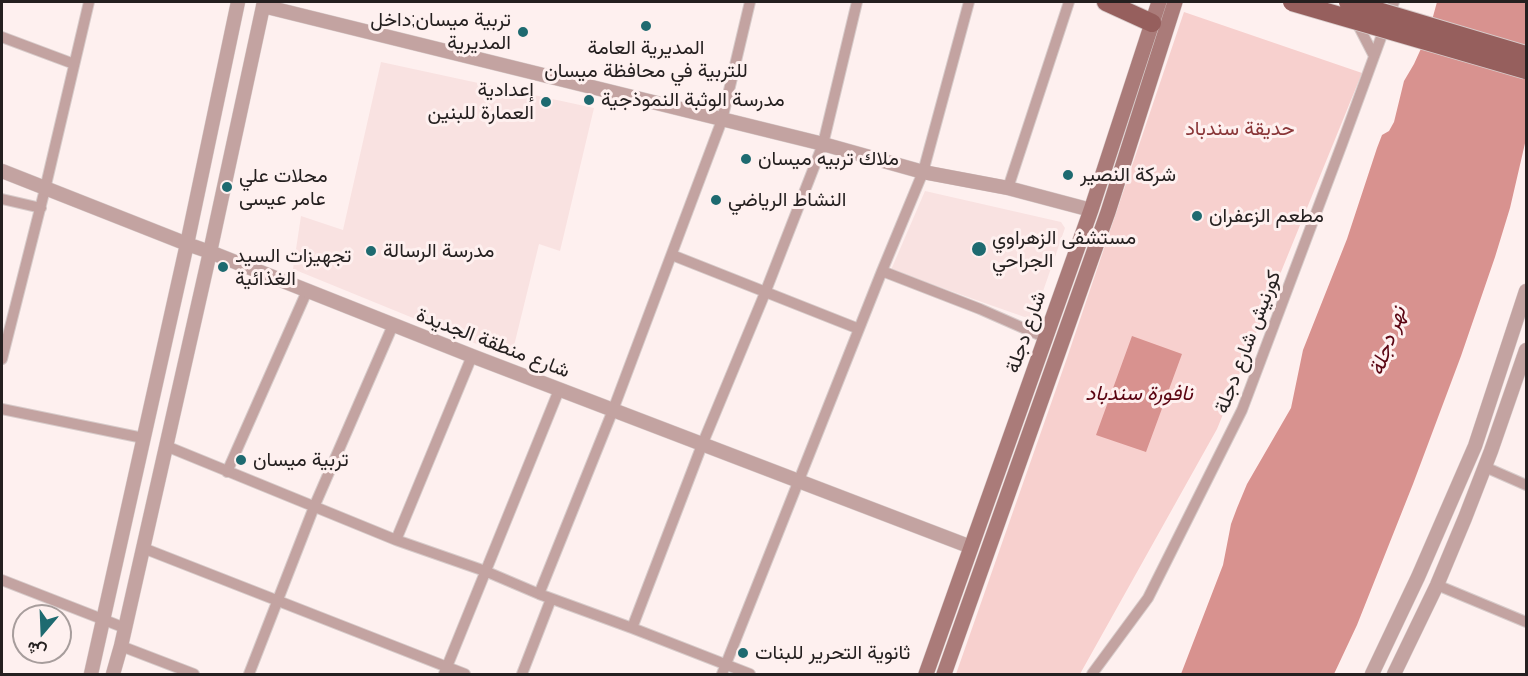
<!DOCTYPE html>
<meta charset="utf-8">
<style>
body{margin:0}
#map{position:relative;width:1528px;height:676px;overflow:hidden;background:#fef0ef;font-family:Raleway,Vazirmatn,sans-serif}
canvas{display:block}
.frame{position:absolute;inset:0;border:3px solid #252020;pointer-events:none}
.north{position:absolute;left:12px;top:604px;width:60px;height:60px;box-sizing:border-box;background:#fef0ef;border:2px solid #a79d9c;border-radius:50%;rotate:199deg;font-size:16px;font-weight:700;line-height:24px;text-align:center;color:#252020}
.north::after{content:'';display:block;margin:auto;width:21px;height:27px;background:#1e6a70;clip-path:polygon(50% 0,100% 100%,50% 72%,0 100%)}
</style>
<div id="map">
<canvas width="1528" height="676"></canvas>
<div class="frame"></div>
<div class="north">ش</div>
</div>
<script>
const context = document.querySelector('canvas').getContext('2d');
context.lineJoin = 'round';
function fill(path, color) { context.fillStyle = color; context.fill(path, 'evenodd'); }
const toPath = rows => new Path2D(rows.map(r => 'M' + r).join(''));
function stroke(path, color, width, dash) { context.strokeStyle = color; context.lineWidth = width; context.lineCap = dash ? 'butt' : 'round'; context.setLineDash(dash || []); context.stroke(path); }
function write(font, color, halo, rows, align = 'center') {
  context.font = font + ' Raleway,Vazirmatn,sans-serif'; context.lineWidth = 6; context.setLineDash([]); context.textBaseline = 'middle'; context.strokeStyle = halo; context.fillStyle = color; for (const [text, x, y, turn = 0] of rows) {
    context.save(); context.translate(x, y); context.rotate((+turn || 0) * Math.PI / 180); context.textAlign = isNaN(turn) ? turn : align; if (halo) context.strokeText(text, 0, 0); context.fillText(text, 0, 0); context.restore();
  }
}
const built = toPath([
 [381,62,594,108,560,251,539,244,511,358,293,269,301,216,343,230],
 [925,191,1061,222,1065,228,1033,320,891,270]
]);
const green = toPath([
 [1184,12,1362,73,1217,429,1080,674,956,674,1067,358]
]);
const water = toPath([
 [1437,2,1526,2,1526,139,1510,208,1495,257,1461,356,1413,484,1357,625,1334,674,1181,674,1223,565,1231,524,1237,508,1247,484,1291,408,1303,350,1347,239,1377,148,1382,135,1389,131,1394,122,1404,81,1414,64,1429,31],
 [1132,336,1182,354,1146,452,1096,435]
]);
const minor = toPath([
 [1357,18,1358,25,1374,56],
 [2,37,74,64],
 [1008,188,1069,2],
 [2,199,41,208],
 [672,255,859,329],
 [882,271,980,309,1046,338],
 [2,359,45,189,89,2],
 [2,409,143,438],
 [166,446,396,540,485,571,539,594,632,628,750,674],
 [1485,467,1526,485],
 [227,472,307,291],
 [396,540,472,356],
 [143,548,465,674],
 [2,580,125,628],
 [1437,585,1526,622],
 [539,594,613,410,722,120,750,2],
 [632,628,702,445,765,293,823,144,857,2],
 [121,646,194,674],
 [249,674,314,507,393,325],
 [444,674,559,390],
 [522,674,551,599],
 [722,674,882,271,923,172,969,2],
 [1092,674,1148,598,1242,410,1342,144,1394,2]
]);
const tertiary = toPath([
 [263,6,823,144,923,172,1008,188,1091,210],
 [2,171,187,244,210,252,472,356,971,547],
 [91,674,187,244,238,2],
 [113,674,121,646,210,252,264,2],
 [1372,674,1418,577,1475,446,1526,291],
 [1394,674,1437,585,1465,518,1491,451,1526,350]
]);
const secondary = toPath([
 [926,674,1091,210,1159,2],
 [944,674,1108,212,1175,2]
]);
const primary = toPath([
 [1106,2,1152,23]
]);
const primaryBridge = toPath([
 [1292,2,1526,70],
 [1348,2,1526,55]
]);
const markers = [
 [646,26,6,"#1e6a70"],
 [523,32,6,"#1e6a70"],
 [589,100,6,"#1e6a70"],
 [546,102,6,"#1e6a70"],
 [746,159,6,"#1e6a70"],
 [1068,175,6,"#1e6a70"],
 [227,187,6,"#1e6a70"],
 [716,200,6,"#1e6a70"],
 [1197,216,6,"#1e6a70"],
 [979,249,8,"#1e6a70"],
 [371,251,6,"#1e6a70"],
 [223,267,6,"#1e6a70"],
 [241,460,6,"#1e6a70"],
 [743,653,6,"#1e6a70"]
];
const poiNames = [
 ["تربية ميسان;داخل",511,20,"right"],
 ["المديرية",511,43,"right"],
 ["المديرية العامة",646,48,"center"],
 ["للتربية في محافظة ميسان",646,71,"center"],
 ["إعدادية",534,90,"right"],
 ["العمارة للبنين",534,113,"right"],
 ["مدرسة الوثبة النموذجية",601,100],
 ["ملاك تربيه ميسان",758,159],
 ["شركة النصير",1080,175],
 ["محلات علي",239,176],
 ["عامر عيسى",239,199],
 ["النشاط الرياضي",728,200],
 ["مطعم الزعفران",1209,216],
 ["مستشفى الزهراوي",992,238],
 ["الجراحي",992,261],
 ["مدرسة الرسالة",383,251],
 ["تجهيزات السيد",235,256],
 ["الغذائية",235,279],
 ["تربية ميسان",253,460],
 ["ثانوية التحرير للبنات",755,653]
];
const parkNames = [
 ["حديقة سندباد",1240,129]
];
const streetNames = [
 ["شارع دجلة",1026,332,-71],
 ["كورنيش شارع دجلة",1248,342,-69],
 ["شارع منطقة الجديدة",493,343,21]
];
const waterNames = [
 ["نهر دجلة",1388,341,-70],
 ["نافورة سندباد",1139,394]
];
fill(built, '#f9e2e1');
fill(green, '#f7d0ce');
fill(water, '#d8928f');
stroke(minor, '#d7cbca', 12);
stroke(tertiary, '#d7cbca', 15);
stroke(secondary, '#d7cbca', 16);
stroke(primary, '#d7cbca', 20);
stroke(minor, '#c3a3a1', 10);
stroke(tertiary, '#c3a3a1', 14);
stroke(secondary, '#aa7b79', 15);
stroke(primary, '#965f5d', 18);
stroke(primaryBridge, '#d7cbca', 20, []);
stroke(primaryBridge, '#965f5d', 18);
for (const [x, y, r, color] of markers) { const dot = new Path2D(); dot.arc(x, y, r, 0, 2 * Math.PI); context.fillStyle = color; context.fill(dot); stroke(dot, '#fef0ef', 2); }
write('20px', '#252020', '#fef0ef', poiNames, 'left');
write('20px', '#893537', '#fef0ef', parkNames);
write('20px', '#252020', '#fef0ef', streetNames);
write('italic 21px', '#5a0411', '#fef0ef', waterNames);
</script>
